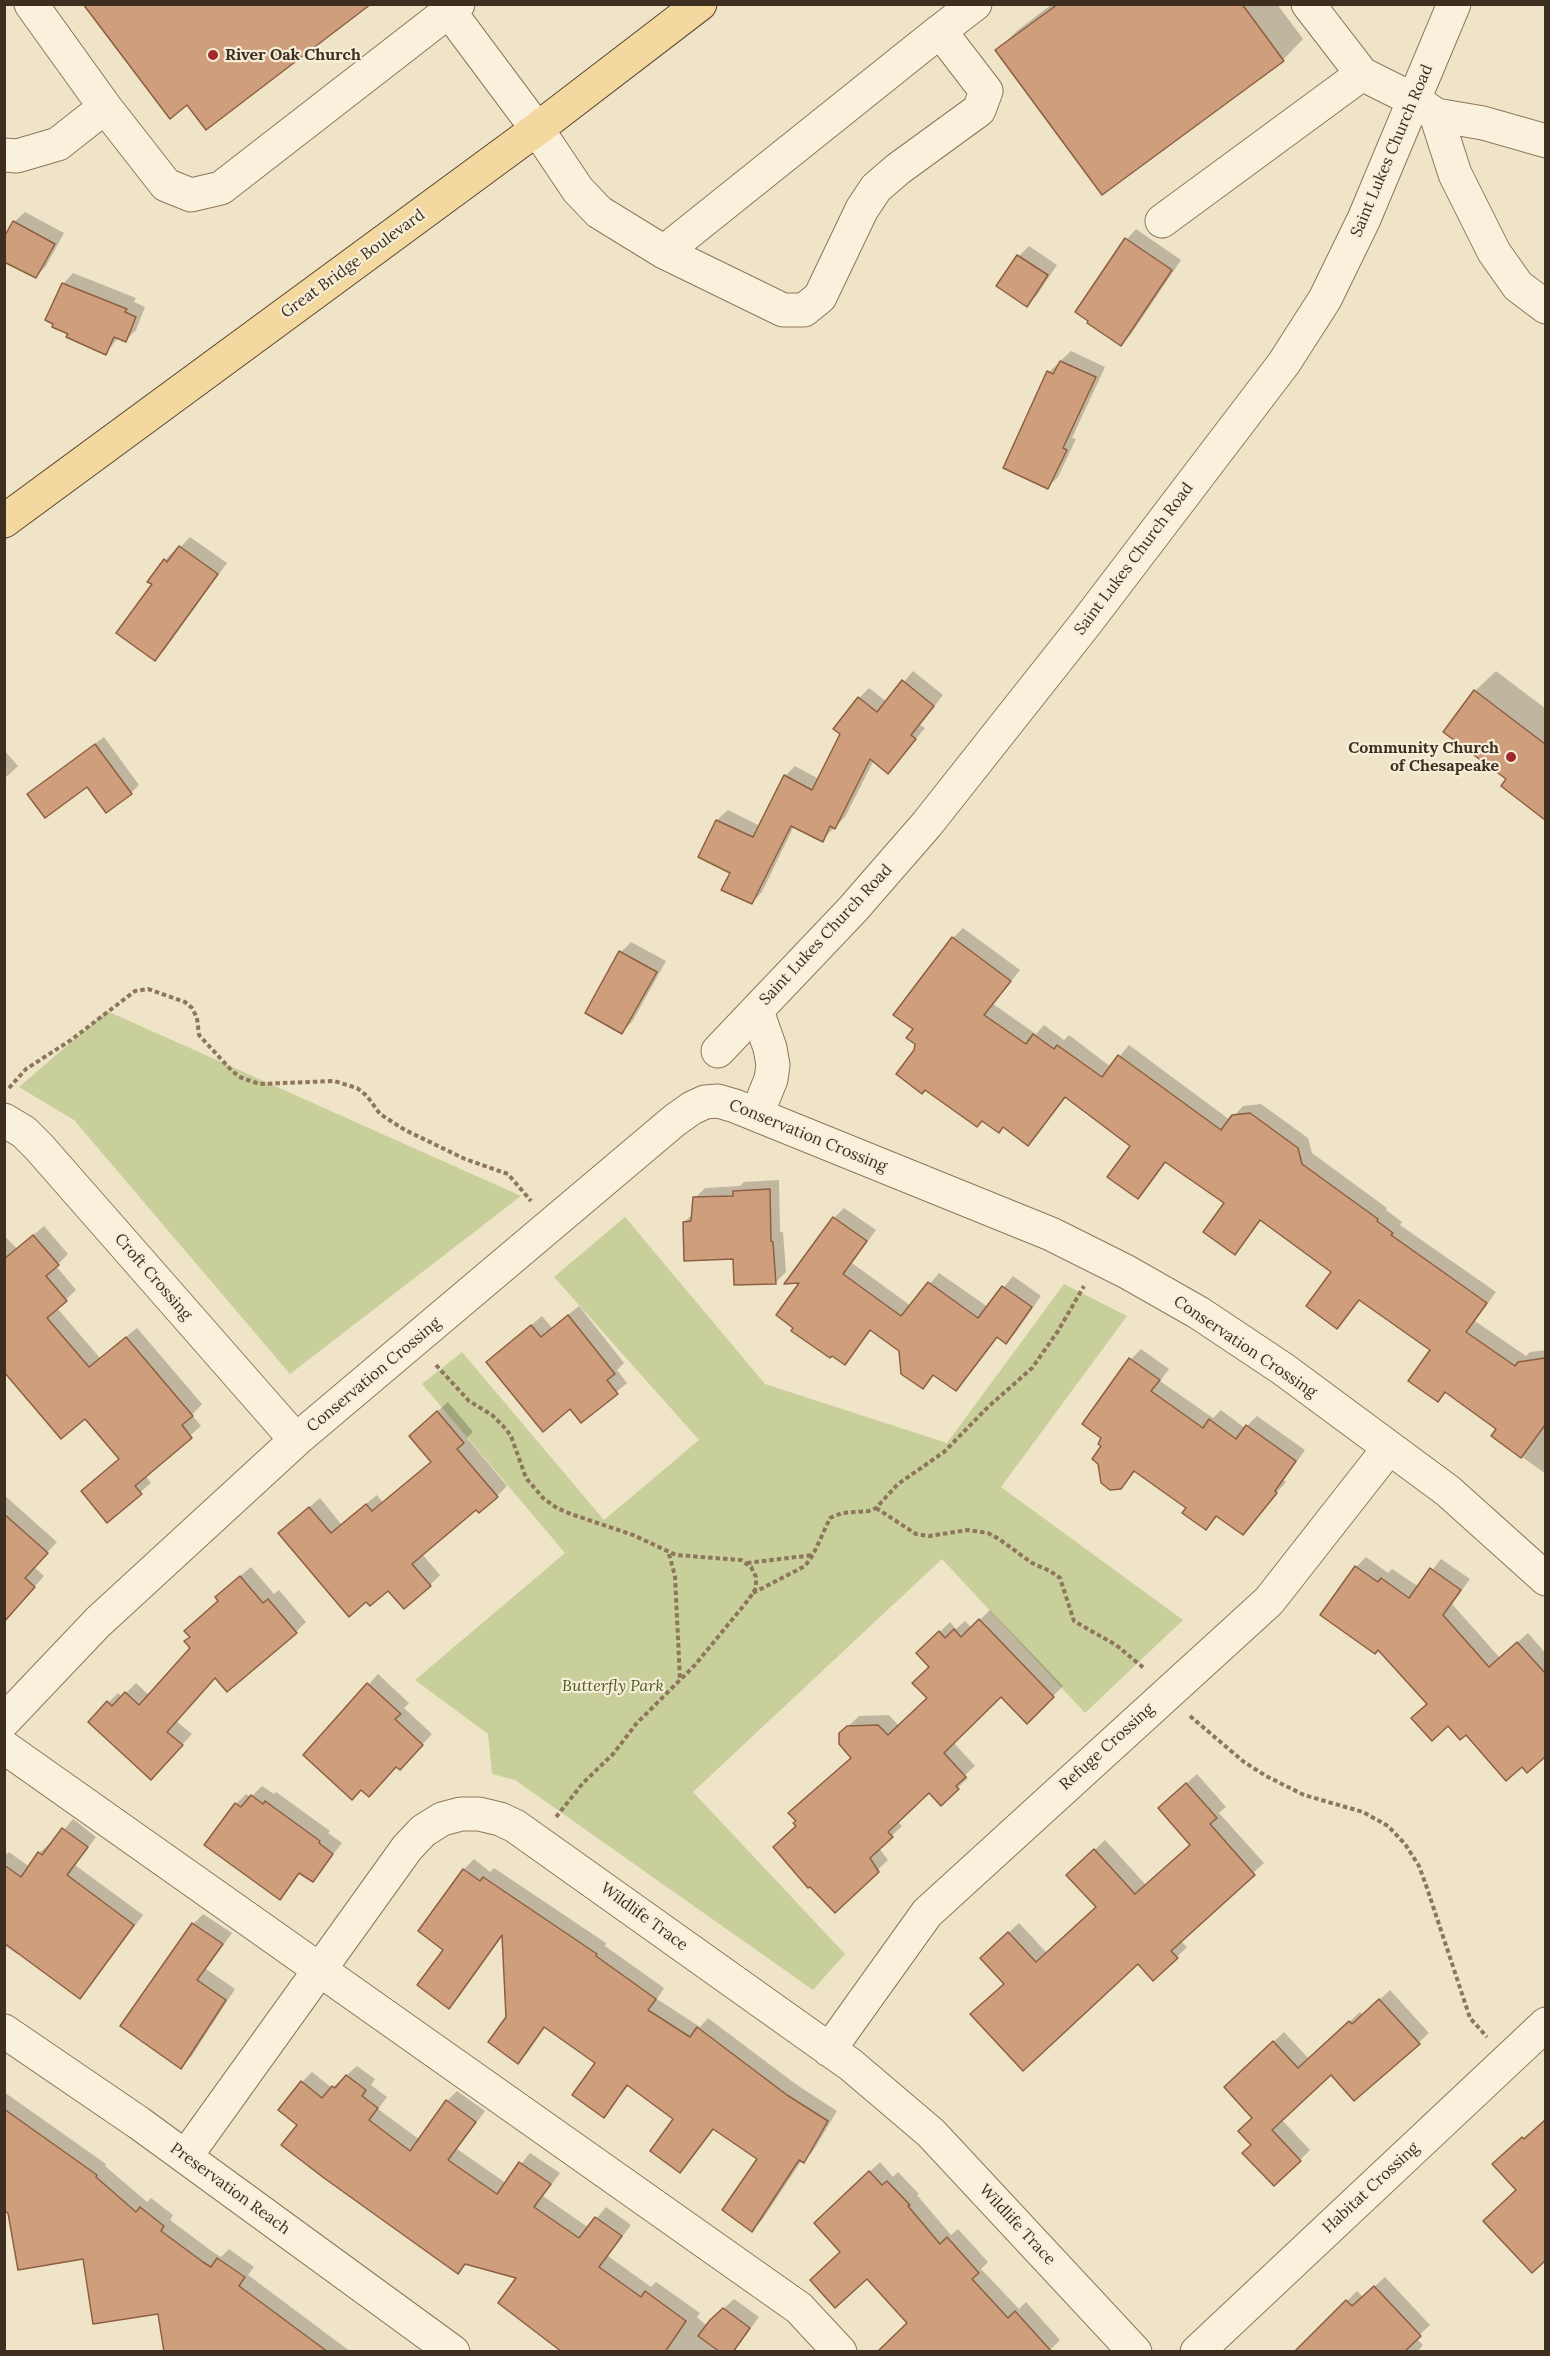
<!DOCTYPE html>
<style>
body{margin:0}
#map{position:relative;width:1550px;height:2356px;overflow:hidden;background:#f0e4c8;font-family:Lora,serif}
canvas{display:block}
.frame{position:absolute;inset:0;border:6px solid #3d2e20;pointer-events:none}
</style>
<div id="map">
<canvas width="1550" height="2356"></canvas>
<div class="frame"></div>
</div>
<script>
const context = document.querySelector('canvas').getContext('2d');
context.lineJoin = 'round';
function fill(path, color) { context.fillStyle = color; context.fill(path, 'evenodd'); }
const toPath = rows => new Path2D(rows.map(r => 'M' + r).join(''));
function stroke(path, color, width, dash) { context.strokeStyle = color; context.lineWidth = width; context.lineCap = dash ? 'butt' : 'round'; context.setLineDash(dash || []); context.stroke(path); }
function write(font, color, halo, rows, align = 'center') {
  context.font = font + ' Lora,serif'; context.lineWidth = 4.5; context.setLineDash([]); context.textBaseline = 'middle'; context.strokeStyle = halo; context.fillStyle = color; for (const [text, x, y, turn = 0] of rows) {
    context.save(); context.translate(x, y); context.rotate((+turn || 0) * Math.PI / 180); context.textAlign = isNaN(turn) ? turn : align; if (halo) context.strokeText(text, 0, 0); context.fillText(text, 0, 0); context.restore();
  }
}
const green = toPath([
 [107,1011,521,1196,290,1374,74,1120,19,1087],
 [625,1217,765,1384,947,1443,1064,1284,1127,1316,1001,1487,1183,1620,1085,1713,942,1559,693,1792,845,1954,813,1990,515,1780,492,1774,488,1734,415,1680,565,1553,422,1384,462,1352,604,1520,699,1440,554,1277]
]);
const shadow = toPath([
 [1052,4,1277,4,1303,39,1283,60,997,50,1018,30],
 [25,212,64,233,46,266,36,277,14,222],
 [1136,229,1181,260,1131,334,1121,344,1077,312,1127,239],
 [1029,246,1057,265,1037,295,1027,305,998,286,1019,256],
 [73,273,136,298,134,302,145,307,136,330,125,341,118,338,106,353,63,284],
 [1071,351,1105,367,1072,438,1076,439,1058,477,1048,487,1049,372],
 [190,537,227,563,165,649,155,659,154,584,165,560,175,550,177,551],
 [913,671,943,695,920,725,925,728,888,772,874,760,845,817,822,840,794,826,762,892,752,903,732,872,700,857,717,820,728,810,760,826,785,776,795,766,819,779,842,734,835,728,859,698,869,688,887,702],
 [1496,671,1546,709,1546,818,1503,785,1508,779,1475,691],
 [104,737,139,785,131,793,87,784,29,794],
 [4,750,18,766,4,779],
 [963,928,1020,970,993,1004,1036,1034,1044,1025,1064,1040,1069,1035,1111,1067,1129,1045,1230,1120,1243,1106,1261,1104,1308,1138,1312,1153,1387,1208,1386,1210,1402,1222,1400,1225,1496,1292,1475,1321,1526,1356,1530,1352,1546,1350,1546,1474,1493,1436,1498,1428,1446,1391,1437,1400,1432,1350,1360,1299,1337,1327,1333,1272,1262,1219,1234,1253,1226,1203,1167,1161,1148,1187,1138,1197,1132,1146,1066,1096,1028,1144,915,1051,917,1044,915,1029,895,1014,953,938],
 [631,942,666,961,632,1022,622,1032,587,1012,621,952],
 [779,1180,780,1232,783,1232,786,1272,775,1283,735,1258,684,1222,693,1214,695,1198,705,1188,740,1186,744,1182],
 [844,1208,876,1230,852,1263,911,1306,939,1273,988,1307,1013,1276,1041,1296,1016,1332,1006,1342,998,1337,956,1389,935,1374,923,1387,901,1350,872,1329,844,1363,802,1282,787,1282,834,1218],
 [44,1226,68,1254,56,1266,76,1290,57,1308,100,1358,137,1328,202,1404,192,1415,201,1426,145,1475,151,1483,107,1521,121,1459,85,1417,4,1369,4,1235,17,1249],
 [579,1306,624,1363,617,1370,627,1383,582,1421,570,1407,488,1362,542,1316,552,1328],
 [1141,1349,1169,1369,1160,1381,1213,1418,1221,1410,1245,1428,1257,1416,1305,1450,1284,1480,1286,1482,1242,1533,1218,1516,1206,1528,1188,1508,1135,1470,1120,1487,1103,1446,1103,1438,1084,1424,1131,1359],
 [448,1402,473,1432,467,1438,507,1486,497,1496,477,1508,422,1554,440,1575,430,1585,389,1589,280,1533,320,1498,341,1524,377,1495,383,1503,433,1462,421,1426],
 [4,1495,57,1542,34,1567,44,1576,21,1602,4,1607],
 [1366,1557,1388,1573,1392,1569,1419,1587,1441,1559,1470,1579,1452,1604,1500,1658,1528,1633,1546,1654,1546,1758,1467,1733,1429,1704,1356,1567],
 [251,1567,274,1594,279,1590,306,1622,296,1632,215,1676,176,1721,192,1734,161,1768,108,1703,118,1693,122,1697,136,1683,150,1696,192,1649,191,1636,220,1600,227,1587],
 [990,1610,1063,1686,1027,1722,1001,1695,953,1742,975,1766,965,1775,968,1778,941,1804,929,1791,897,1821,902,1826,879,1848,888,1860,835,1911,798,1826,853,1757,840,1734,859,1716,889,1715,899,1726,929,1698,931,1666,918,1653,950,1622,956,1629,965,1621,972,1628],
 [378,1674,409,1703,404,1708,432,1734,400,1768,397,1765,305,1755],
 [1197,1774,1226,1807,1219,1813,1264,1863,1180,1940,1187,1947,1177,1957,1005,1983,992,1948,1019,1923,1047,1953,1098,1907,1079,1865,1105,1840,1146,1885,1192,1844,1170,1798],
 [262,1786,274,1794,276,1792,330,1831,328,1833,342,1843,313,1880,301,1872,280,1898,206,1845,236,1804,246,1794,251,1797],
 [73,1819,96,1837,75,1865,143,1915,89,1987,79,1997,18,1952,17,1954,4,1945,4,1856,9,1852,30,1867,39,1853,49,1844,51,1845],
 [474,1859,490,1872,494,1868,606,1943,605,1946,664,1988,657,1999,700,2027,708,2018,797,2085,837,2111,813,2151,803,2161,802,2160,762,2220,752,2230,759,2158,714,2128,680,2171,675,2119,629,2085,604,2116,597,2063,546,2026,528,2052,518,2062,507,2017,503,1935,459,1997,449,2007,445,1949,420,1931,464,1869],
 [203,1914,232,1933,206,1969,235,1989,191,2057,181,2067,193,1924],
 [1390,1990,1429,2033,1380,2079,1378,2077,1331,2073,1281,2119,1310,2150,1300,2160,1253,2145,1254,2117,1236,2077,1284,2032,1309,2059,1360,2012,1363,2015],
 [357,2066,375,2079,371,2085,387,2097,378,2109,420,2140,447,2101,457,2091,485,2111,457,2149,506,2183,530,2153,560,2173,543,2196,589,2228,606,2207,631,2225,608,2256,651,2287,656,2282,700,2313,697,2317,706,2325,734,2299,759,2317,735,2350,737,2352,567,2352,518,2278,467,2263,458,2272,299,2125,302,2082,312,2072,332,2088],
 [4,2092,106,2164,105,2166,147,2202,151,2198,173,2215,170,2220,213,2252,221,2257,229,2249,254,2267,248,2275,351,2352,166,2352,159,2313,8,2204,4,2205],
 [1546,2119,1546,2259,1532,2271,1518,2189,1504,2154],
 [880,2162,893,2177,898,2172,919,2194,917,2195,951,2235,958,2229,988,2262,981,2269,1019,2309,1026,2302,1060,2340,1048,2352,909,2322,842,2251,826,2213],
 [1385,2277,1430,2325,1416,2338,1423,2345,1417,2352,1300,2352,1298,2350,1357,2291,1363,2297]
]);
const building = toPath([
 [83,4,371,4,206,130,187,105,170,119,83,4],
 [1058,4,1242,4,1284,61,1102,195,995,50,1058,4],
 [13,221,55,244,36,278,4,262,4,237,13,221],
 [1125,238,1172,270,1121,346,1087,323,1088,321,1075,312,1125,238],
 [1017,255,1048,275,1027,307,996,286,1017,255],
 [62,283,127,309,125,312,136,317,126,342,114,337,106,355,66,337,68,334,52,327,53,324,45,320,62,283],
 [1060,361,1096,377,1063,448,1067,450,1048,489,1003,468,1047,371,1053,374,1060,361],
 [179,546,218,574,155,661,116,633,152,584,147,582,164,559,167,562,179,546],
 [902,680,934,706,911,735,916,739,888,774,870,759,835,829,830,826,823,842,791,826,752,904,721,890,730,873,698,857,716,820,753,837,784,775,812,790,840,734,833,729,858,697,877,712,902,680],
 [1474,690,1545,744,1545,820,1501,786,1506,779,1443,732,1474,690],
 [95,744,132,794,106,813,87,787,45,818,27,794,95,744],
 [952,937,1011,981,984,1015,1026,1044,1033,1034,1054,1049,1057,1045,1102,1077,1118,1055,1221,1130,1232,1115,1250,1113,1298,1148,1302,1164,1378,1219,1377,1221,1393,1233,1391,1235,1487,1303,1466,1332,1515,1366,1518,1362,1545,1358,1545,1425,1521,1458,1491,1436,1496,1429,1445,1392,1438,1402,1408,1381,1430,1350,1359,1300,1337,1329,1306,1306,1331,1272,1260,1220,1235,1255,1203,1232,1224,1203,1165,1162,1138,1199,1107,1177,1130,1146,1065,1097,1028,1146,1003,1127,999,1133,982,1121,977,1127,925,1090,922,1094,896,1074,914,1050,915,1044,906,1038,913,1029,893,1015,952,937],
 [619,951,657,972,622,1034,585,1013,619,951],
 [770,1189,771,1241,773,1242,776,1284,734,1285,733,1259,684,1261,683,1222,691,1221,693,1197,733,1196,733,1191,770,1189],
 [833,1217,867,1241,843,1274,901,1316,928,1282,978,1318,1002,1286,1032,1307,1006,1344,997,1337,956,1391,933,1375,923,1389,901,1374,899,1351,870,1330,845,1365,832,1356,830,1358,791,1331,793,1328,776,1315,799,1283,784,1284,833,1217],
 [33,1235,59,1265,46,1276,67,1301,47,1318,89,1367,126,1337,193,1416,182,1425,192,1438,135,1486,142,1494,107,1523,81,1491,119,1459,85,1419,61,1439,4,1372,4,1259,33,1235],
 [568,1315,615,1374,607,1380,618,1394,581,1423,570,1409,543,1432,486,1362,531,1325,541,1337,568,1315],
 [1129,1358,1160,1380,1151,1391,1203,1428,1209,1419,1236,1439,1246,1425,1296,1461,1275,1491,1277,1493,1243,1535,1216,1516,1206,1530,1182,1513,1186,1508,1134,1471,1121,1489,1110,1490,1101,1483,1098,1464,1092,1459,1101,1446,1098,1444,1101,1438,1082,1424,1129,1358],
 [437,1411,464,1443,457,1449,498,1497,479,1513,476,1510,412,1564,431,1586,404,1609,388,1591,370,1606,366,1602,349,1617,278,1533,309,1507,331,1533,366,1504,372,1511,431,1462,409,1436,437,1411],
 [4,1514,48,1553,25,1578,35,1587,4,1622,4,1514],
 [1355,1566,1378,1582,1381,1578,1409,1598,1430,1568,1461,1590,1443,1615,1489,1667,1517,1642,1545,1673,1545,1757,1527,1773,1522,1767,1506,1781,1466,1735,1460,1740,1448,1726,1432,1741,1411,1718,1427,1704,1378,1650,1375,1654,1320,1615,1355,1566],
 [240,1576,263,1603,268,1599,297,1633,227,1692,215,1678,167,1732,183,1745,151,1780,88,1722,107,1701,112,1706,125,1692,139,1705,190,1648,184,1641,190,1637,184,1631,218,1601,215,1597,240,1576],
 [979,1619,1054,1697,1027,1724,1001,1697,944,1753,966,1777,956,1786,959,1789,941,1806,929,1793,888,1832,893,1837,870,1858,879,1872,835,1913,810,1887,808,1888,773,1847,796,1826,793,1823,796,1821,788,1813,851,1758,839,1744,839,1733,847,1726,878,1725,888,1735,927,1698,912,1683,929,1667,916,1653,939,1631,945,1638,954,1629,961,1637,979,1619],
 [367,1683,401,1714,395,1719,423,1745,400,1770,396,1767,369,1797,361,1790,352,1800,303,1755,367,1683],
 [1186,1783,1217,1818,1210,1824,1255,1875,1171,1951,1178,1958,1153,1981,1138,1964,1023,2071,970,2014,1004,1984,980,1958,1008,1932,1036,1962,1096,1907,1066,1875,1094,1849,1135,1894,1190,1845,1158,1808,1186,1783],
 [251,1795,263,1804,265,1801,320,1841,319,1843,333,1854,313,1882,299,1873,280,1900,204,1845,235,1803,241,1807,251,1795],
 [62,1828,88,1847,67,1875,134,1925,80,1999,4,1943,4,1865,21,1877,38,1852,42,1855,62,1828],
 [463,1869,480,1881,483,1877,597,1954,596,1956,656,1999,648,2010,690,2037,697,2027,787,2095,828,2121,804,2163,799,2160,752,2232,722,2210,757,2159,713,2129,680,2173,650,2151,673,2119,627,2085,604,2118,572,2095,595,2063,544,2027,518,2064,488,2042,506,2017,502,1935,449,2009,417,1985,443,1950,418,1931,463,1869],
 [192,1923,223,1944,197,1980,226,2000,181,2069,120,2026,192,1923],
 [1379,1999,1420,2044,1354,2101,1331,2075,1272,2130,1301,2161,1274,2186,1242,2153,1251,2145,1238,2131,1252,2118,1224,2087,1273,2041,1298,2068,1349,2021,1352,2024,1379,1999],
 [346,2075,366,2090,362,2096,378,2108,369,2120,410,2151,446,2100,476,2122,448,2160,497,2194,519,2162,551,2184,534,2207,579,2238,595,2217,622,2236,599,2267,641,2297,645,2291,686,2321,665,2352,562,2352,498,2303,516,2278,465,2264,458,2274,324,2178,281,2145,297,2125,278,2110,301,2081,322,2098,332,2086,335,2088,346,2075],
 [4,2109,97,2175,96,2177,136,2212,140,2207,164,2226,161,2231,203,2262,211,2267,217,2258,245,2277,239,2286,328,2352,164,2352,158,2314,93,2324,83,2259,18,2270,8,2213,4,2211,4,2109],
 [1545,2120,1545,2261,1532,2273,1483,2221,1516,2190,1492,2164,1522,2137,1524,2139,1545,2120],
 [869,2171,882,2185,887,2181,910,2205,908,2206,940,2244,947,2237,979,2273,972,2279,1008,2318,1015,2311,1052,2352,877,2352,907,2323,867,2279,835,2308,810,2280,840,2252,814,2223,869,2171],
 [1374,2286,1421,2336,1404,2352,1294,2352,1346,2300,1352,2306,1374,2286],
 [723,2308,750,2328,733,2352,720,2352,698,2336,710,2320,723,2308]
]);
const path = toPath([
 [9,1088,26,1069,71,1040,135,991,148,989,185,1002,192,1008,197,1018,199,1035,232,1071,240,1077,259,1084,334,1081,357,1088,367,1096,380,1114,405,1130,465,1159,508,1174,531,1201],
 [436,1365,469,1401,492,1415,506,1429,511,1436,526,1478,543,1498,557,1508,571,1514,633,1535,676,1555,741,1560,751,1567,756,1577,756,1588,749,1599,695,1665,636,1724,614,1753,583,1783,556,1817],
 [876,1508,916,1534,929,1536,968,1530,988,1533,999,1539,1032,1563,1050,1571,1060,1578,1074,1621,1116,1645,1145,1669],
 [669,1554,675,1576,680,1680],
 [747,1563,813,1555],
 [753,1593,805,1566,813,1555,830,1518,842,1513,869,1511,876,1508,898,1484,944,1452,988,1407,1032,1368,1058,1331,1084,1286],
 [1190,1716,1244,1762,1266,1776,1304,1795,1363,1812,1388,1826,1405,1844,1419,1866,1427,1888,1470,2018,1487,2037]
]);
const minor = toPath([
 [31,4,105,107],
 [1308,4,1362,74,1414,100,1436,115,1455,174,1494,252,1518,286,1546,307],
 [449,11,537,129,578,190,599,212,664,252,783,310,804,310,820,297,862,209,876,188,898,169,979,110,986,91,940,31,664,252],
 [940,31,975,4],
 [1436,115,1483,123,1546,141],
 [4,155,17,156,58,144,105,107,166,185,191,195,221,188,458,4],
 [1162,221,1362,74],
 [757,1011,770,1048,773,1065,771,1079,757,1114],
 [718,1051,853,909,927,824,1086,623,1284,363,1325,299,1364,219,1454,4],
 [4,1120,24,1132,39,1147,296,1440],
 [4,1721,98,1622,296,1440,675,1120,692,1108,705,1102,718,1101,735,1106,1051,1234,1127,1272,1199,1313,1283,1369,1448,1491,1546,1579],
 [4,1747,799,2308,840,2352],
 [4,2031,139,2123,453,2352],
 [829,2050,927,1913,1269,1601,1389,1448],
 [186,2156,407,1848,423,1831,442,1819,461,1814,479,1814,500,1819,515,1826,851,2065,931,2133,1135,2352],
 [1197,2352,1546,2024]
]);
const major = toPath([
 [4,521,537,129,700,4]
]);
const markers = [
 [213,55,6,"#9e2a2b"],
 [1511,757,6,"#9e2a2b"]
];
const poiNames = [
 ["River Oak Church",225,55],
 ["Community Church",1499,748,"right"],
 ["of Chesapeake",1499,766,"right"]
];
const streetNames = [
 ["Saint Lukes Church Road",1392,151,-67],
 ["Great Bridge Boulevard",353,264,-36],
 ["Saint Lukes Church Road",1134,559,-53],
 ["Saint Lukes Church Road",826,935,-47],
 ["Conservation Crossing",808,1136,22],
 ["Croft Crossing",153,1277,49],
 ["Conservation Crossing",1245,1347,34],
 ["Conservation Crossing",374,1375,-40],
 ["Refuge Crossing",1107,1747,-42],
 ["Wildlife Trace",644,1917,36],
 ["Habitat Crossing",1371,2188,-43],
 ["Preservation Reach",230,2189,36],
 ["Wildlife Trace",1017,2225,47]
];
const parkNames = [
 ["Butterfly Park",613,1686]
];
fill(green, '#c9cf9b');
fill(shadow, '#0003');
fill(building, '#cf9f7d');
stroke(building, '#8d5f41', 1.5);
stroke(minor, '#8d765c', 35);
stroke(major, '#5b4430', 35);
stroke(path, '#8d765c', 4, [4.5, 3]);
stroke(minor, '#faf1dc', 33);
stroke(major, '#f3d9a0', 33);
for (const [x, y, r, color] of markers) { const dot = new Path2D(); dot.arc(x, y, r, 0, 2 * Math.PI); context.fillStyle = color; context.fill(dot); stroke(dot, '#f7eed8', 2); }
write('bold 16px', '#3d2e20', '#f7eed8', poiNames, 'left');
write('16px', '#3d2e20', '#f7eed8', streetNames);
write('italic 16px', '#4d5a26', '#f7eed8', parkNames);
</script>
